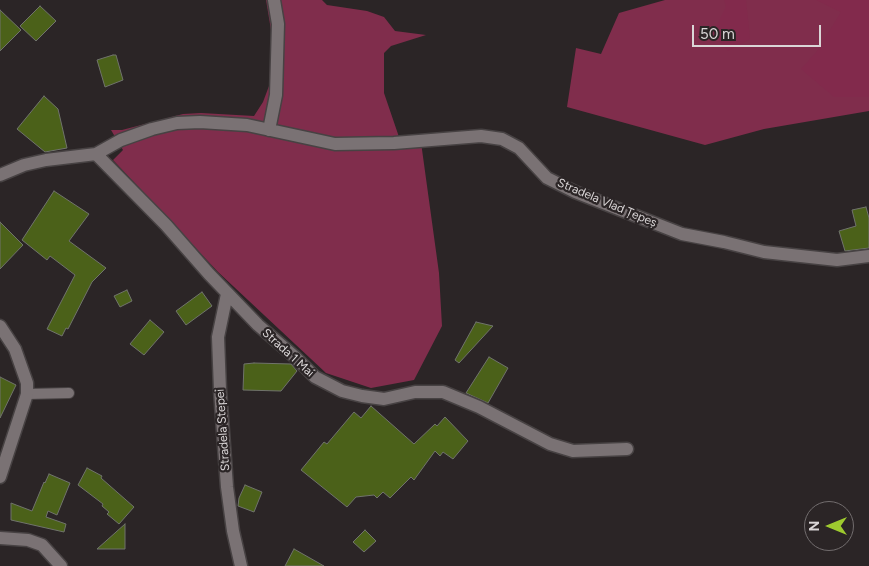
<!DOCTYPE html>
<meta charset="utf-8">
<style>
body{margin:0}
#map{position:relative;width:869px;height:566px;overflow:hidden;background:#2b2526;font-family:Figtree,sans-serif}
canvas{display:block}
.north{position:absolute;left:804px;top:501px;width:50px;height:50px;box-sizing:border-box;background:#2b2526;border:1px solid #716c6d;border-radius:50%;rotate:270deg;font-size:14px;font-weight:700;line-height:20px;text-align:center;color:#dad6d7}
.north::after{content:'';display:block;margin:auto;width:18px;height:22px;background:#9eca2f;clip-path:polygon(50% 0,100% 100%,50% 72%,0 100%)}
.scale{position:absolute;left:692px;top:25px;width:129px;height:22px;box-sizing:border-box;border:2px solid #dad6d7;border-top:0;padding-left:6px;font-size:15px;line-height:18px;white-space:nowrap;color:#dad6d7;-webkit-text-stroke:4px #2b2526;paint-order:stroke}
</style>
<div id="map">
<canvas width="869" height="566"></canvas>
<div class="north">N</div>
<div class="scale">50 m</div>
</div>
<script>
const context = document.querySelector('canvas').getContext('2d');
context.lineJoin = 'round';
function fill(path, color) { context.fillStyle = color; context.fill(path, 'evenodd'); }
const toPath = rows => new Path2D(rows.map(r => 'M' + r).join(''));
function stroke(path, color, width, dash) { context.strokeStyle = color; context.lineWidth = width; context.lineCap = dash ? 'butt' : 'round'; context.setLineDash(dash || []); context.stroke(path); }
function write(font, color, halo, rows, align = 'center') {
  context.font = font + ' Figtree,sans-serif'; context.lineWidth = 4.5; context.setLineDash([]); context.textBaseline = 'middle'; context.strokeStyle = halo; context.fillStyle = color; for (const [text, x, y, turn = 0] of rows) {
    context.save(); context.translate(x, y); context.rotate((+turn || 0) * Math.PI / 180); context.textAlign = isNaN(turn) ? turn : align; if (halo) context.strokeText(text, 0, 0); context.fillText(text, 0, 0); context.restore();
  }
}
const green = toPath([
 [266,0,322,0,327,5,367,11,384,17,395,31,426,35,391,46,384,53,384,93,399,137,420,135,439,273,442,326,414,380,371,388,326,373,218,272,113,160,123,150,111,130,122,130,183,114,201,113,254,116,263,102,269,86,272,36],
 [665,0,869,0,869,111,764,129,705,145,567,107,576,48,601,54,619,13]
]);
const forest = toPath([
 [724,0,746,0,750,39,728,51,713,33,726,7],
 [816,0,869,0,869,97,834,97,801,69,817,51,841,12]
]);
const building = toPath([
 [40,6,56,21,36,41,20,26,40,6],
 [0,10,21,30,0,51,0,10],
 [113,55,116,55,123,80,105,87,97,60,113,55],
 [44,96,58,109,67,148,45,152,17,129,44,96],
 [54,191,89,214,69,241,106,268,92,282,68,329,66,328,62,336,47,329,75,275,50,256,47,260,22,240,54,191],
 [866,207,869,218,869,248,845,251,839,231,856,226,852,210,866,207],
 [0,222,23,245,0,269,0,222],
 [127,290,132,301,120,307,114,296,127,290],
 [202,292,212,306,186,325,176,311,202,292],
 [150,320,164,332,144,355,130,344,150,320],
 [476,322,493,326,459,363,455,360,476,322],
 [489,357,508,368,488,403,466,393,489,357],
 [254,363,291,364,297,371,281,391,243,390,244,364,254,363],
 [0,377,16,385,0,418,0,377],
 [371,406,414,444,435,424,437,426,445,417,468,441,453,459,443,452,440,456,435,451,414,480,411,477,390,498,383,492,377,498,374,495,356,497,347,507,301,470,324,442,327,444,354,412,361,418,371,406],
 [87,468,102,476,101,478,134,507,119,524,107,514,109,512,102,506,103,504,78,485,87,468],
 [49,474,70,483,57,515,48,511,46,517,66,524,64,532,11,520,11,503,32,511,44,482,45,483,49,474],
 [245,485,262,492,254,512,238,506,239,498,245,485],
 [125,524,125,549,97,549,125,524],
 [365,530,376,541,364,552,353,542,365,530],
 [294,549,324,566,285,566,294,549]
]);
const service = toPath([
 [27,394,69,393]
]);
const minor = toPath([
 [269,130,276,95,278,24,274,0],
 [96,154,166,225,209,274,258,325,295,357,315,377,342,391,362,396,384,399,415,392,443,392,479,407,550,444,573,451,627,449],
 [0,175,24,165,46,160,96,154,121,140,152,129,177,123,200,122,247,125,335,144,394,143,481,136,502,139,519,148,547,178,575,192,682,234,724,242,764,252,837,260,869,256],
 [227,294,218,337,220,390,227,487,233,531,241,566],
 [0,326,15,349,27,383,27,394,0,477],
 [0,538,28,540,42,545,61,566]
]);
const streetNames = [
 ["Stradela Vlad Țepeș",607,203,23],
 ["Strada 1 Mai",288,353,42],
 ["Stradela Stepei",223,430,-94]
];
fill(green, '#802d4c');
fill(forest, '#822a4c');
fill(building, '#4b6119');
stroke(building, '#70736c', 1);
stroke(service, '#474243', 12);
stroke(minor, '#474243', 15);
stroke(service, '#7a7274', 10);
stroke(minor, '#7a7274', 12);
write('12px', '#dad6d7', '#2b2526', streetNames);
</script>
